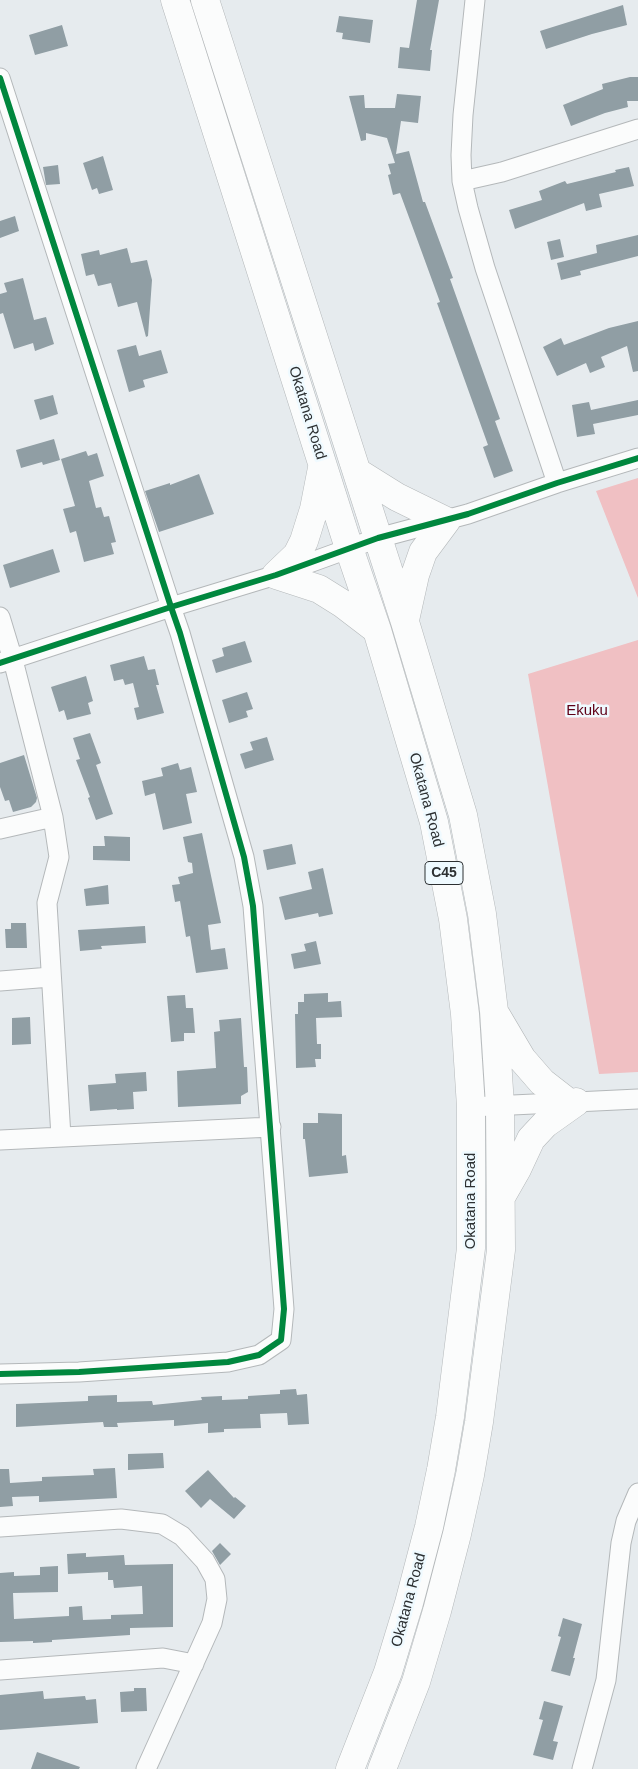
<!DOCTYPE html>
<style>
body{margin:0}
canvas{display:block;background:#e6ebee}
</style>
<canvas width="638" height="1769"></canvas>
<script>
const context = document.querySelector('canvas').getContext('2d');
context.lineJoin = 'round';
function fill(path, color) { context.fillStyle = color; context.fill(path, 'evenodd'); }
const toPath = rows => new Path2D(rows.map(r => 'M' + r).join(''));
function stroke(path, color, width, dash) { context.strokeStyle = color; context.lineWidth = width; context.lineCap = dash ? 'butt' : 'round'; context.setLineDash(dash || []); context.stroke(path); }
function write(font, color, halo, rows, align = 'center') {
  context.font = font + ' Helvetica,sans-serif'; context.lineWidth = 5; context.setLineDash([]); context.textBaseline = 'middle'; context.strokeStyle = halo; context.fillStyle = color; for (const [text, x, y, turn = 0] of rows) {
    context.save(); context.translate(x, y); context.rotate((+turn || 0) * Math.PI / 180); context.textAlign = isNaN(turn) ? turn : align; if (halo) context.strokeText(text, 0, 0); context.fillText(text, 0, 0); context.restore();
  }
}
const green = toPath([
 [638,478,638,598,596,491],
 [638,640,638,1072,599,1074,528,674]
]);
const building = toPath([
 [417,0,439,0,430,50,432,50,430,71,398,68,400,47,409,48],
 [623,5,627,25,592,34,546,49,540,31],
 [339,16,373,20,370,43,342,39,343,33,336,32],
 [62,25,68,46,35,55,29,35],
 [630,77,638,77,638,101,627,101,628,107,605,113,571,126,563,105,603,89,602,84],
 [397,94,421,96,418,123,401,121,396,154,409,151,423,202,425,202,453,278,450,279,500,419,495,421,513,471,494,478,483,447,488,445,437,303,440,302,417,239,400,193,393,195,388,175,391,174,388,164,395,163,387,138,366,133,366,140,361,141,349,96,364,95,365,108,395,108],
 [103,156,113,190,99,194,97,188,92,190,83,163],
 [58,165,60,184,46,185,43,167],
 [629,167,634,186,599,194,602,207,586,211,584,203,515,229,509,210,542,200,539,191,565,181,567,184,616,172,615,170],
 [15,216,19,231,0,238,0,221],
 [638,235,638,256,580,271,581,275,561,280,557,263,597,253,596,245],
 [560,239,564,257,551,260,547,242],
 [127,248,131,263,147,260,152,280,148,336,146,337,137,302,118,307,111,283,98,286,94,274,86,276,81,254,99,250,100,255],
 [23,278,34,320,46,317,54,344,35,351,33,343,14,349,3,313,0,314,0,294,7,292,4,283],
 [638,321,638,371,633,372,627,346,601,357,605,367,590,373,586,363,557,376,543,347,561,338,564,345,609,328],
 [136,345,139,356,161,350,168,373,143,380,145,387,129,392,117,350],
 [53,395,58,414,40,420,34,400],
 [638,400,638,415,593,424,595,434,577,437,572,405,589,402,591,410],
 [54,439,60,460,43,465,42,462,21,468,16,450],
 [86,451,88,456,97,453,104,476,89,481,96,508,101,507,104,517,109,516,116,542,111,543,114,554,84,562,76,531,70,533,63,509,75,506,61,459],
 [199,474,214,514,159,532,145,491,170,483,170,485],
 [53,549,60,572,10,588,3,565],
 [245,641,252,662,216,673,212,660,224,656,222,648],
 [144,656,148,670,155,669,159,685,156,685,164,713,137,720,134,708,139,707,133,683,125,685,123,679,114,681,110,665],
 [86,676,93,701,88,703,91,714,67,720,64,710,59,712,51,687],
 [247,692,253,709,246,711,248,717,229,723,222,700],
 [90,733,101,763,96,765,113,814,96,820,88,798,90,797,76,760,80,759,73,738],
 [267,737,274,760,245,769,240,754,253,750,250,742],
 [24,755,37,798,36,802,31,807,13,812,9,800,5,801,0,787,0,763],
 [178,763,180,770,191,767,197,792,186,794,192,823,163,830,155,793,145,796,142,781,163,776,161,768],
 [202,833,221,923,208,925,211,950,225,948,228,969,196,973,190,936,186,937,180,901,175,902,172,885,180,884,178,877,193,873,192,863,188,862,183,837],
 [104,836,130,837,130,861,93,860,93,846,105,846],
 [292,844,296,864,267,870,263,850],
 [323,868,333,914,319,917,318,913,285,920,279,897,312,889,308,872],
 [108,885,109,904,86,906,84,889],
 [11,923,26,923,27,948,6,948,5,929,11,929],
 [145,926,146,943,101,946,102,949,80,951,78,930],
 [316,941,321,964,294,969,291,954,306,951,304,944],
 [328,993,328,1002,341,1001,342,1017,316,1018,317,1044,321,1044,321,1059,315,1059,316,1067,296,1068,295,1014,298,1014,298,1002,304,1002,304,994],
 [185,995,186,1008,193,1008,195,1033,184,1033,184,1041,171,1042,167,996],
 [30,1017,31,1044,12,1045,12,1018],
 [241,1018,244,1067,247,1067,248,1092,241,1096,241,1104,178,1107,177,1071,216,1068,214,1032,220,1031,219,1020],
 [146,1072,147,1091,133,1092,134,1109,117,1110,117,1109,90,1111,88,1085,116,1083,115,1074],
 [318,1113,342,1114,342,1156,346,1155,348,1173,309,1177,305,1139,303,1139,303,1123,318,1123],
 [296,1389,297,1395,307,1394,309,1424,288,1425,287,1413,260,1414,261,1428,224,1429,224,1432,208,1433,208,1423,174,1426,174,1420,117,1423,118,1427,104,1427,103,1422,16,1427,16,1404,88,1401,88,1396,117,1395,117,1402,152,1401,153,1405,202,1400,201,1397,222,1396,222,1400,248,1399,248,1396,280,1394,280,1390],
 [163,1453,164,1468,128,1470,128,1454],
 [115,1468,117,1498,39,1502,39,1496,12,1497,13,1506,0,1507,0,1469,9,1469,10,1483,42,1481,42,1477,94,1475,93,1469],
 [208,1470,234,1498,235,1497,246,1506,234,1519,210,1499,201,1508,185,1491],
 [220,1543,231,1554,220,1565,212,1551],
 [86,1553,86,1557,124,1555,125,1565,173,1564,173,1627,130,1628,130,1635,52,1640,52,1642,33,1643,33,1641,0,1642,0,1573,14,1572,14,1576,40,1575,40,1567,58,1566,58,1592,13,1593,14,1619,69,1616,69,1607,82,1606,83,1620,111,1619,111,1615,143,1614,142,1586,114,1588,113,1580,108,1580,108,1572,68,1574,67,1554],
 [563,1618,582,1624,573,1658,575,1658,570,1676,551,1671,561,1637,558,1636],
 [134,1688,146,1688,147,1711,121,1712,120,1692,134,1691],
 [43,1691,44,1699,85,1696,86,1700,96,1699,98,1723,0,1730,0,1695],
 [544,1701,563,1706,553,1741,558,1742,553,1760,533,1755,543,1720,539,1719],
 [37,1752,80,1767,79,1769,31,1769]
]);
const minor = toPath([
 [475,0,463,115,461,155,462,181,468,208,485,268,557,483],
 [0,78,171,607,276,575,378,538,468,514,557,483,638,458],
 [462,181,502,172,638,129],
 [0,617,13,660,53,817,59,857,47,903,61,1137],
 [0,663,171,607,180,633,244,857,253,906,284,1309,281,1340,259,1355,228,1362,79,1372,0,1374],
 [0,829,53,817],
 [0,981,51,977],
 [471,1107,638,1099],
 [0,1140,271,1127],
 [0,1527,121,1519,162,1524,182,1536,205,1561,215,1579,217,1599,212,1623,146,1769],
 [0,1670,163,1658,194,1664],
 [582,1769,606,1680,621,1543,626,1521,638,1493]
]);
const primary = toPath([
 [175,0,349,548,377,630,434,822,453,919,465,1014,471,1107,471,1248,450,1417,441,1470,429,1527,409,1603,388,1672,350,1769],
 [205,0,405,622,463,815,482,914,494,1011,500,1106,501,1250,479,1422,470,1475,457,1534,437,1611,416,1682,382,1769],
 [322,468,314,509,304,541,297,555,276,575,319,589,343,604,377,630],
 [357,472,397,497,446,521,423,552,415,575,405,620],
 [496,1015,522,1059,542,1082,569,1103],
 [501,1197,517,1169,531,1139,545,1124,576,1102]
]);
const cycleway = toPath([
 [0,78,171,607,276,575,378,538,468,514,557,483,638,458],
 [0,663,171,607,180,633,244,857,253,906,284,1309,281,1340,259,1355,228,1362,79,1372,0,1374]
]);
const shields = [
 [444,873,38]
];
const shieldNames = [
 ["C45",444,873]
];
const streetNames = [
 ["Okatana Road",307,413,73],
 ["Okatana Road",426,800,75],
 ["Okatana Road",471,1201,-90],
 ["Okatana Road",409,1600,-75]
];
const parkNames = [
 ["Ekuku",587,711]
];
fill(green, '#f0c0c3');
fill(building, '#909ea4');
stroke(minor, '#b4b8ba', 21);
stroke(primary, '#b4b8ba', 29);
stroke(minor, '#fbfcfc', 19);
stroke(primary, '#fbfcfc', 28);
stroke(cycleway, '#00873e', 6);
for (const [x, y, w] of shields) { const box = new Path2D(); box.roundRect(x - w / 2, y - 11.5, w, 23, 4); context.fillStyle = '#effaff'; context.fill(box); stroke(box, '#2c3032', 1); }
write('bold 14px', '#2c3032', null, shieldNames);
write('15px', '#2c3032', '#effaff', streetNames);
write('15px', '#5f0017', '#effaff', parkNames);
</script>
